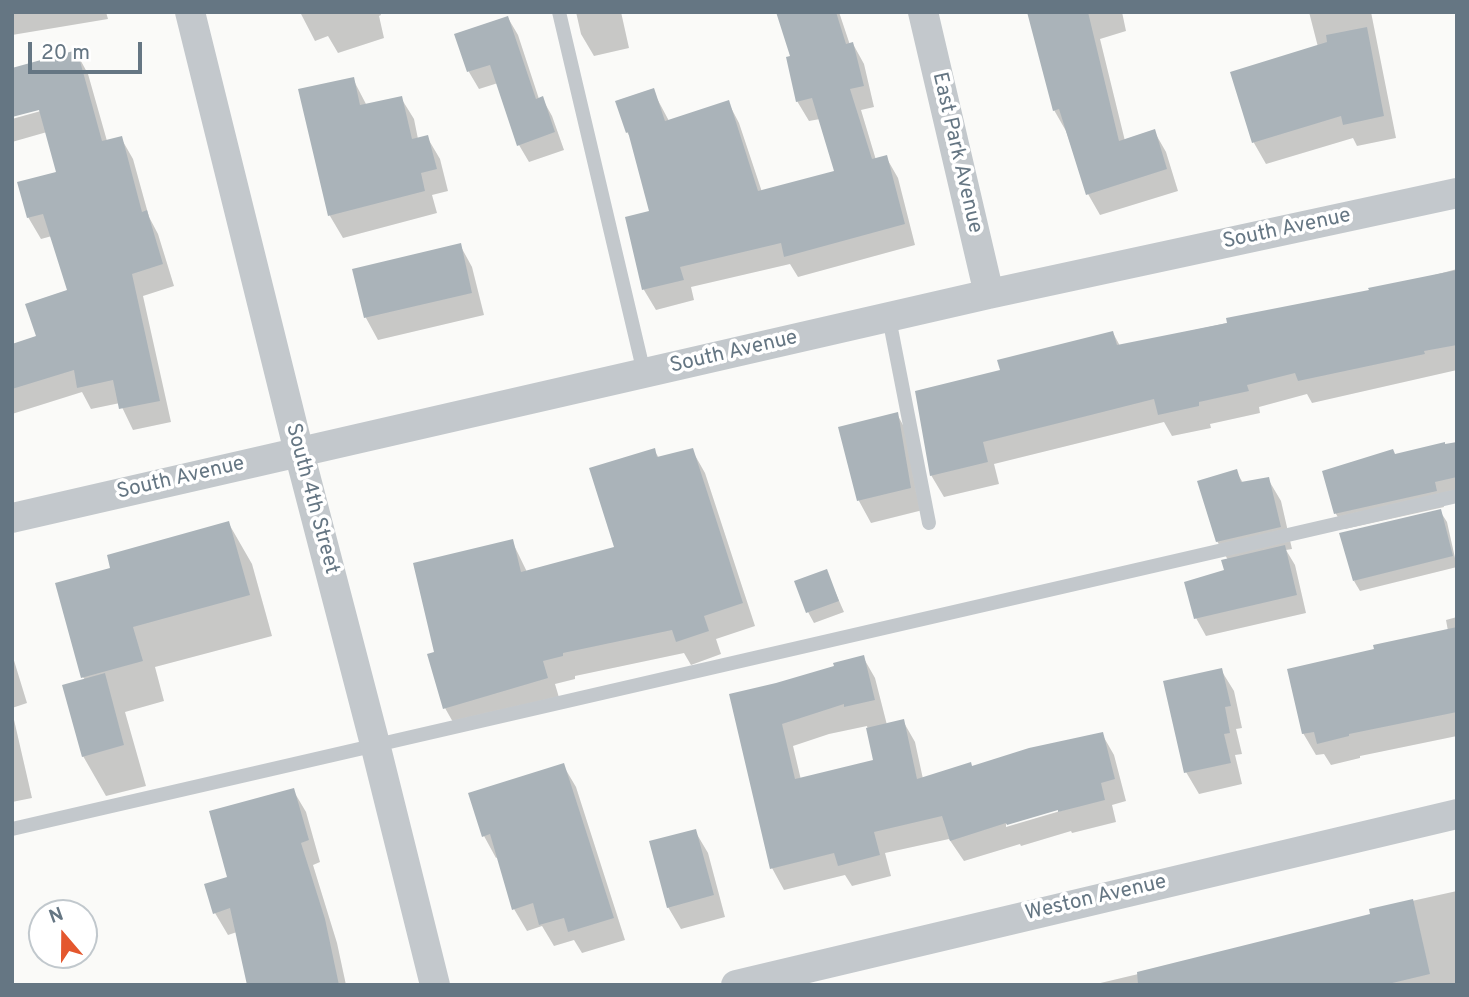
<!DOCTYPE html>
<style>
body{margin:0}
#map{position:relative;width:1469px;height:997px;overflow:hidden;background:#fafaf8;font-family:Overpass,sans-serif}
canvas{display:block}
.frame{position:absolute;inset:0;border:14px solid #657683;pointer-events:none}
.north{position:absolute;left:28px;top:899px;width:70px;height:70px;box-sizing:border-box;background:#fff;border:2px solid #c1c8cd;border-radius:50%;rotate:340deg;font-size:19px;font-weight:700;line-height:28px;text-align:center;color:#657683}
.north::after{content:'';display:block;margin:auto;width:24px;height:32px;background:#e4572e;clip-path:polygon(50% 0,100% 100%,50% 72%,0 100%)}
.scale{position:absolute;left:28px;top:42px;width:114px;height:32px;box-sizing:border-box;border:4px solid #657683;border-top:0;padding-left:9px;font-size:21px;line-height:24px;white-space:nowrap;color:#657683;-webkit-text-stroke:5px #fff;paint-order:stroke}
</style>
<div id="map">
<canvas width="1469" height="997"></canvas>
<div class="frame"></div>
<div class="north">N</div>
<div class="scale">20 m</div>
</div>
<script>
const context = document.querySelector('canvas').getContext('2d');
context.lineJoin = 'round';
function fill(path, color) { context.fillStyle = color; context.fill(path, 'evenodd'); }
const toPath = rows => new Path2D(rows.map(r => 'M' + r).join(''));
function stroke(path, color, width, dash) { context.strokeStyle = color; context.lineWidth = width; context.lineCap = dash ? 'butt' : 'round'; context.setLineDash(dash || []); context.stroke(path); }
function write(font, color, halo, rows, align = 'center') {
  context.font = font + ' Overpass,sans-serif'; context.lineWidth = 7; context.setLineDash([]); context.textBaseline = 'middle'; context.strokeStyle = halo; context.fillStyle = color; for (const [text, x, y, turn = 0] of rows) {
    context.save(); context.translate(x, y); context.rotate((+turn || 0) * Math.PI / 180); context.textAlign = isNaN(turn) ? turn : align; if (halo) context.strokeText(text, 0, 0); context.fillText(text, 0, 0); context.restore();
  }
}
const shadow = toPath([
 [12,12,106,12,108,19,12,35],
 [300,12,380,12,381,15,379,16,384,38,338,53,328,36,315,41],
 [576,12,621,12,629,48,594,56,581,34],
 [778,12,839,12,850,45,853,44,864,64,874,107,861,110,876,160,886,157,898,178,915,245,798,277,790,264,691,287,694,300,656,310,644,290,627,218,651,212,632,140,627,132,653,91,669,121,728,102,739,123,762,192,836,172,820,119,809,121,797,101,793,58],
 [1029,12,1122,12,1126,31,1100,39,1125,141,1154,131,1166,152,1178,191,1100,215,1088,194,1066,131,1054,110],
 [1309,12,1371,12,1396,138,1357,146,1353,138,1266,164,1254,143,1232,73,1318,47],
 [508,18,518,35,539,99,542,98,552,116,564,150,529,162,519,145,498,83,479,89,469,72,457,35],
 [76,52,88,74,107,141,121,138,133,159,149,217,158,234,174,286,143,296,171,422,133,430,120,403,91,409,82,392,12,414,12,346,38,338,69,291,52,236,41,239,28,217,58,173,47,132,12,142,12,119,48,109],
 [353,79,367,106,401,98,414,119,418,139,427,137,440,159,448,191,432,195,437,213,343,238,330,216,300,91],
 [460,245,472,267,484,315,378,340,366,318,354,270],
 [1457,269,1457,370,1312,403,1307,394,1259,407,1260,413,1210,424,1211,428,1172,436,1164,422,994,464,999,484,944,497,931,475,1002,371,1113,333,1120,346,1371,292],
 [897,414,909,436,923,510,871,523,859,501,841,428],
 [1457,444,1457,495,1442,498,1444,507,1345,529,1336,514,1325,472],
 [654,450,659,458,692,450,705,473,755,626,716,639,721,654,691,665,684,653,575,676,575,679,555,684,560,701,458,731,445,708,436,654,512,541,527,572,617,548],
 [1236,471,1243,483,1268,479,1281,501,1292,549,1286,550,1295,565,1306,613,1206,636,1196,618,1227,571,1228,560,1217,541],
 [1440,511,1447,522,1457,567,1360,591,1354,581],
 [229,524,252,564,272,636,155,667,164,701,125,712,146,786,106,796,83,756,85,680,83,677],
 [826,571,844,612,814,623,808,612],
 [1457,617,1457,736,1360,756,1360,758,1331,765,1324,754,1316,755,1303,733,1448,631,1446,620],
 [12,654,27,703,12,708],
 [863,657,875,678,887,725,903,721,915,742,923,779,1102,734,1114,755,1126,801,1112,805,1116,822,1072,833,1071,831,1021,846,1020,844,964,861,949,839,885,853,891,876,852,886,845,875,784,890,772,868,777,685],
 [867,726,875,761,801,780,793,746,829,734],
 [1066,806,1067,809,1006,827,1006,824],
 [1221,670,1234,691,1242,728,1236,729,1242,754,1235,755,1242,784,1199,794,1186,772],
 [12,711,32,798,12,802],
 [563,765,576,787,625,940,582,953,574,940,554,946,542,926,527,931,514,909,498,857,496,858,484,836],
 [293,790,306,812,320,862,313,865,337,943,346,985,249,985,237,932,228,935,215,913,229,878],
 [695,831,708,853,725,917,681,929,668,907],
 [1457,891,1457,985,1092,985,1210,957,1372,915,1371,910]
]);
const building = toPath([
 [776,12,836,12,846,44,853,42,864,86,850,89,872,159,887,155,905,224,784,257,781,243,680,267,684,280,642,290,625,217,649,211,628,132,626,133,615,101,654,88,665,121,729,100,758,191,834,171,812,98,796,102,786,57,790,56],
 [1027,12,1088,12,1119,141,1155,129,1167,169,1086,195,1059,109,1053,111],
 [508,16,536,99,543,96,555,132,517,146,490,65,467,72,454,34],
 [1367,27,1384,116,1343,125,1341,116,1252,143,1230,72,1327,42,1326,35],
 [77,50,102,141,122,136,142,212,147,210,163,264,132,274,160,401,119,409,113,380,77,388,74,370,12,389,12,344,36,336,25,304,67,290,43,214,27,218,17,182,56,172,39,110,12,117,12,68],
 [354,77,360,105,402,96,412,139,428,135,437,169,421,173,425,191,328,216,298,89],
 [461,243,472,293,364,318,352,269],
 [1457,270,1457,345,1424,351,1425,354,1298,381,1295,373,1247,385,1249,391,1199,402,1199,406,1158,415,1154,399,1063,422,983,442,988,462,930,476,915,391,1000,370,997,360,1113,331,1117,345,1227,323,1226,318,1369,290,1368,288],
 [898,412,911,488,857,501,838,427],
 [1445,442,1445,444,1457,442,1457,477,1435,482,1437,491,1334,514,1322,471,1393,449,1395,454],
 [655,448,657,457,693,448,743,603,704,616,709,631,676,642,672,630,563,653,563,656,543,661,548,678,443,709,427,654,434,652,413,563,513,539,521,572,614,547,589,468],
 [1237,469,1241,482,1269,477,1281,527,1216,542,1197,481],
 [1441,509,1453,556,1353,581,1339,533],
 [229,521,250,595,133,627,143,661,81,678,55,583,110,568,107,555],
 [1285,545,1297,595,1194,619,1184,582,1224,570,1221,560],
 [827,569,839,601,806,613,794,581],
 [1457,627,1457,712,1349,734,1349,736,1317,744,1314,732,1302,734,1287,669,1374,649,1373,645],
 [864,655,875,700,844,707,844,704,782,724,795,779,873,760,866,728,904,719,917,779,971,762,972,766,1029,748,1103,732,1115,779,1101,783,1105,800,1058,812,1058,810,1007,825,1006,823,950,841,942,816,874,832,880,855,838,866,834,853,770,869,729,694,776,683,834,666,833,663],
 [1222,668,1231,706,1225,707,1230,733,1224,734,1231,763,1184,773,1163,681],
 [105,673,124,745,82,757,62,685],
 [564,763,614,918,568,932,564,918,539,925,533,903,512,910,490,834,482,837,468,793],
 [294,788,309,840,301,843,325,919,339,985,247,985,230,908,213,914,204,884,227,877,209,811],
 [696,829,714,895,667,908,649,841],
 [1413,899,1430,974,1384,985,1138,985,1137,972,1370,914,1369,909]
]);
const service = toPath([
 [559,12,644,373],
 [889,318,929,523],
 [12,829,1457,496]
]);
const minor = toPath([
 [190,12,299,452,375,744,435,985],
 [923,12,989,294],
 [12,518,989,294,1457,193],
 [736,985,1457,814]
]);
const streetNames = [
 ["East Park Avenue",956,153,77],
 ["South Avenue",1287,230,-12],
 ["South Avenue",734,353,-13],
 ["South Avenue",181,479,-13],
 ["South 4th Street",311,499,75],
 ["Weston Avenue",1096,899,-13]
];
fill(shadow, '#0003');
fill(building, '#aab3b9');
stroke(service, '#c3c8cc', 14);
stroke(minor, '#c3c8cc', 30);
write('21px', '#657683', '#fff', streetNames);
</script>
